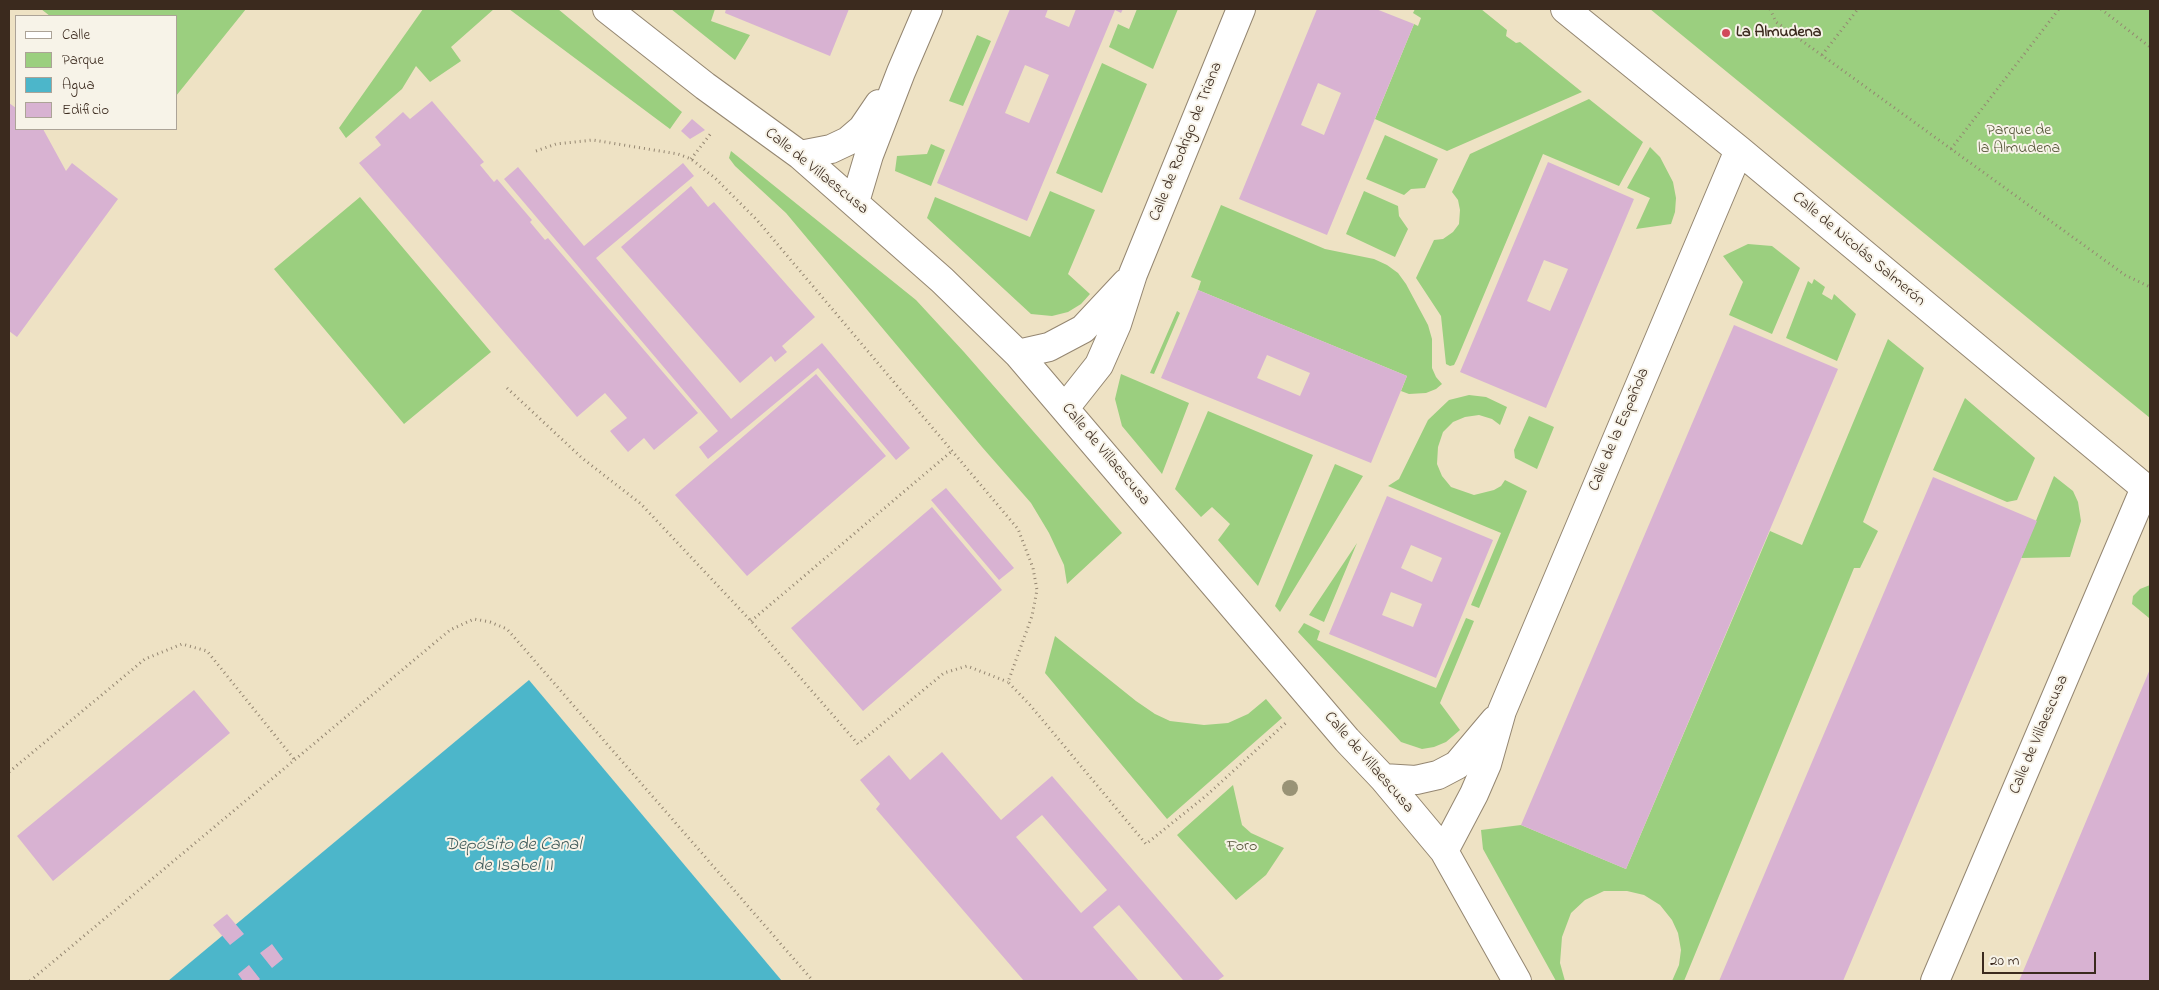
<!DOCTYPE html>
<meta charset="utf-8">
<style>
body{margin:0}
#map{position:relative;width:2159px;height:990px;overflow:hidden;background:#eee2c4;font-family:"Indie Flower",sans-serif}
canvas{display:block}
.frame{position:absolute;inset:0;border:10px solid #3b2a1e;pointer-events:none}
.legend{position:absolute;left:15px;top:15px;width:162px;height:115px;box-sizing:border-box;background:#f7f3e8;border:1px solid #aca397;margin:0;padding:6px 9px;list-style:none;font-size:15px;color:#3b2a1e}
.legend li{display:flex;align-items:center;gap:10px;height:25px}
.legend b{width:25px;border:1px solid #aca397}
.scale{position:absolute;left:1982px;top:952px;width:114px;height:22px;box-sizing:border-box;border:2px solid #3b2a1e;border-top:0;padding-left:6px;font-size:15px;line-height:18px;white-space:nowrap;color:#3b2a1e;-webkit-text-stroke:4px #f7f3e8;paint-order:stroke}
</style>
<div id="map">
<canvas width="2159" height="990"></canvas>
<div class="frame"></div>
<ul class="legend">
<li><b style="height:6px;background:#fff"></b>Calle</li>
<li><b style="height:14px;background:#9bcf7f"></b>Parque</li>
<li><b style="height:14px;background:#4cb6ca"></b>Agua</li>
<li><b style="height:14px;background:#d8b2d2"></b>Edificio</li>
</ul>
<div class="scale">20 m</div>
</div>
<script>
const context = document.querySelector('canvas').getContext('2d');
context.lineJoin = 'round';
function fill(path, color) { context.fillStyle = color; context.fill(path, 'evenodd'); }
const toPath = rows => new Path2D(rows.map(r => 'M' + r).join(''));
function stroke(path, color, width, dash) { context.strokeStyle = color; context.lineWidth = width; context.lineCap = dash ? 'butt' : 'round'; context.setLineDash(dash || []); context.stroke(path); }
function write(font, color, halo, rows, align = 'center') {
  context.font = font + ' "Indie Flower",sans-serif'; context.lineWidth = 4; context.setLineDash([]); context.textBaseline = 'middle'; context.strokeStyle = halo; context.fillStyle = color; for (const [text, x, y, turn = 0] of rows) {
    context.save(); context.translate(x, y); context.rotate((+turn || 0) * Math.PI / 180); context.textAlign = isNaN(turn) ? turn : align; if (halo) context.strokeText(text, 0, 0); context.fillText(text, 0, 0); context.restore();
  }
}
const green = toPath([
 [41,9,246,9,176,96,176,16,50,16],
 [423,9,494,9,451,47,461,61,430,82,416,66,402,89,346,138,339,128],
 [509,9,558,9,682,112,670,129],
 [671,9,715,9,711,21,750,35,735,60],
 [1137,9,1178,9,1153,69,1109,47,1118,24,1129,29],
 [1415,9,1481,9,1507,30,1506,36,1516,43,1520,42,1582,92,1447,151,1375,119,1414,24,1418,26,1421,18,1413,13],
 [1650,9,2150,9,2150,418],
 [977,35,991,41,963,106,949,101],
 [1102,63,1147,84,1102,193,1056,173],
 [1589,99,1643,142,1619,186,1543,154,1457,359,1454,365,1450,366,1446,364,1441,316,1416,278,1434,240,1443,239,1453,232,1459,224,1460,210,1458,200,1452,192,1470,154],
 [1385,135,1438,159,1425,188,1411,189,1404,195,1366,179],
 [931,144,945,150,931,186,895,171,897,156,927,154],
 [1650,147,1660,157,1673,182,1676,198,1675,212,1671,224,1636,229,1650,198,1627,188],
 [731,151,916,300,964,352,1122,533,1067,584,1064,565,1049,533,1031,503,982,447,786,213,735,166,729,158],
 [1050,191,1095,210,1068,274,1090,294,1081,304,1068,312,1052,316,1031,314,927,218,935,197,1030,237],
 [1364,191,1398,206,1399,216,1408,229,1395,257,1346,234],
 [360,197,491,352,404,424,274,269],
 [1221,205,1325,249,1374,259,1387,265,1398,273,1406,284,1428,325,1432,339,1432,368,1436,377,1442,384,1436,389,1426,393,1409,394,1401,391,1407,376,1198,290,1201,281,1191,277],
 [1748,244,1772,246,1800,268,1772,334,1729,315,1743,282,1723,256],
 [1814,279,1825,287,1822,294,1832,300,1834,294,1856,314,1837,361,1786,338,1808,281,1812,284],
 [1177,311,1180,313,1154,374,1150,373],
 [1888,339,1924,368,1863,522,1878,531,1860,568,1854,568,1684,981,1672,981,1679,965,1681,950,1678,933,1672,920,1660,905,1644,895,1627,891,1604,891,1585,900,1571,913,1562,937,1560,963,1565,981,1556,981,1483,849,1481,830,1521,825,1626,869,1770,531,1802,545],
 [1121,374,1189,403,1162,474,1122,426,1115,399],
 [1469,395,1486,397,1507,407,1500,425,1492,419,1479,415,1465,417,1453,422,1443,432,1438,447,1437,464,1442,476,1451,487,1474,495,1494,490,1501,486,1505,480,1527,491,1479,608,1471,605,1501,533,1388,486,1399,479,1428,420,1449,400],
 [1965,398,2035,458,2017,500,2007,502,1933,470],
 [1208,411,1313,455,1258,586,1218,540,1230,524,1212,507,1201,517,1175,489],
 [1529,416,1554,427,1537,469,1515,458,1514,450],
 [1335,464,1363,476,1280,612,1275,606],
 [2054,476,2073,491,2078,502,2081,521,2070,557,2021,558],
 [1357,543,1324,622,1309,615],
 [2150,585,2150,623,2149,618,2132,604,2133,596,2140,589],
 [1466,618,1474,621,1440,703,1460,730,1446,742,1434,747,1422,749,1401,742,1298,632,1304,623,1320,631,1317,640,1436,688],
 [1055,636,1136,701,1155,714,1170,721,1204,725,1228,723,1248,714,1266,699,1282,718,1167,819,1045,673],
 [1233,785,1242,825,1251,833,1284,848,1266,875,1236,900,1177,835]
]);
const water = toPath([
 [529,680,782,981,168,981]
]);
const building = toPath([
 [726,9,849,9,830,56,725,13],
 [1010,9,1048,9,1045,17,1069,27,1076,9,1123,9,1121,13,1115,10,1027,221,937,183],
 [1025,65,1049,75,1029,123,1005,113],
 [1317,9,1376,9,1414,24,1327,235,1239,199],
 [1318,83,1341,93,1324,135,1301,125],
 [432,101,484,162,480,165,494,182,497,179,532,220,530,222,545,240,548,238,698,413,654,450,644,438,628,452,610,431,627,418,605,393,577,417,359,163,381,145,375,137,403,112,410,119],
 [9,103,16,108,16,129,43,129,66,171,72,163,118,199,17,337,9,331],
 [692,119,705,130,690,139,681,131],
 [1548,162,1634,199,1546,408,1460,372],
 [1544,260,1568,269,1550,311,1527,301],
 [683,163,694,176,596,258,731,419,822,343,910,448,896,460,818,368,708,459,699,447,718,431,504,179,518,167,584,246],
 [691,186,708,207,714,202,815,317,782,346,787,352,775,362,771,356,740,383,621,247],
 [1198,290,1407,376,1371,463,1161,378],
 [1267,355,1310,373,1300,396,1257,378],
 [1734,325,1838,369,1626,869,1521,825],
 [816,374,886,456,747,576,675,495],
 [1933,477,2037,521,1843,981,1719,981],
 [946,488,1014,568,999,580,931,500],
 [1387,496,1493,540,1436,678,1329,634],
 [1411,545,1442,558,1432,582,1401,568],
 [1391,592,1422,604,1413,627,1382,615],
 [932,507,1002,590,863,711,791,628],
 [2150,669,2150,979,2149,981,2019,981],
 [194,690,230,733,53,881,17,836],
 [942,752,1001,820,1052,776,1224,976,1217,981,1182,981,1183,980,1119,905,1093,927,1139,981,1024,981,876,809,880,804,860,780,889,755,910,780],
 [1042,815,1107,890,1081,913,1016,837],
 [227,914,244,934,230,945,213,925],
 [272,944,283,959,272,968,260,953],
 [249,965,260,979,258,981,243,981,238,974]
]);
const path = toPath([
 [1770,9,1776,22,2125,275,2150,287],
 [2101,9,2150,47],
 [1822,55,1858,9],
 [1951,149,2059,9],
 [536,151,556,144,593,140,678,154,691,159,715,178,757,220,1018,529,1033,568,1037,590,1032,616,1008,682,1030,705,1146,844,1207,795,1288,721],
 [691,159,712,132],
 [507,388,582,458,641,504,751,621,858,744,944,673,967,666,1008,682],
 [751,621,952,451],
 [9,772,145,659,182,644,207,651,294,759],
 [30,981,450,630,474,619,490,622,507,629,813,981]
]);
const minor = toPath([
 [607,9,705,86,800,155,942,280,1018,354,1347,740,1383,778,1444,851,1517,981],
 [1565,9,1739,150,2150,492],
 [800,155,831,149,848,141,862,129,879,104],
 [855,202,869,155,901,72,928,9],
 [1018,354,1049,347,1083,329,1126,283],
 [1065,408,1099,365,1117,324,1133,274,1241,9],
 [1383,778,1416,780,1438,775,1457,765,1495,720],
 [1444,851,1474,794,1487,764,1502,711,1739,150],
 [1935,981,2145,488]
]);
const trees = [
 [1290,788]
];
const markers = [
 [1726,33,5,"#d1495b"]
];
const poiNames = [
 ["La Almudena",1736,33]
];
const parkNames = [
 ["Parque de",2019,131],
 ["la Almudena",2019,149],
 ["Foro",1242,847]
];
const streetNames = [
 ["Calle de Rodrigo de Triana",1187,142,-68],
 ["Calle de Villaescusa",816,172,39],
 ["Calle de Nicolás Salmerón",1858,250,40],
 ["Calle de la Española",1620,430,-67],
 ["Calle de Villaescusa",1105,455,50],
 ["Calle de Villaescusa",2040,735,-67],
 ["Calle de Villaescusa",1368,763,49]
];
const waterNames = [
 ["Depósito de Canal",513,846],
 ["de Isabel II",513,867]
];
fill(green, '#9bcf7f');
fill(water, '#4cb6ca');
fill(building, '#d8b2d2');
stroke(minor, '#948671', 30);
stroke(path, '#948671', 3, [1, 4]);
stroke(minor, '#fff', 28);
context.fillStyle = '#999376';
for (const [x, y] of trees) { context.beginPath(); context.arc(x, y, 8, 0, 2 * Math.PI); context.fill(); }
for (const [x, y, r, color] of markers) { const dot = new Path2D(); dot.arc(x, y, r, 0, 2 * Math.PI); context.fillStyle = color; context.fill(dot); stroke(dot, '#f7f3e8', 2); }
write('bold 16px', '#3b2a1e', '#f7f3e8', poiNames, 'left');
write('16px', '#535336', '#f7f3e8', parkNames);
write('16px', '#3b2a1e', '#f7f3e8', streetNames);
write('italic 18px', '#415b5a', '#f7f3e8', waterNames);
</script>
